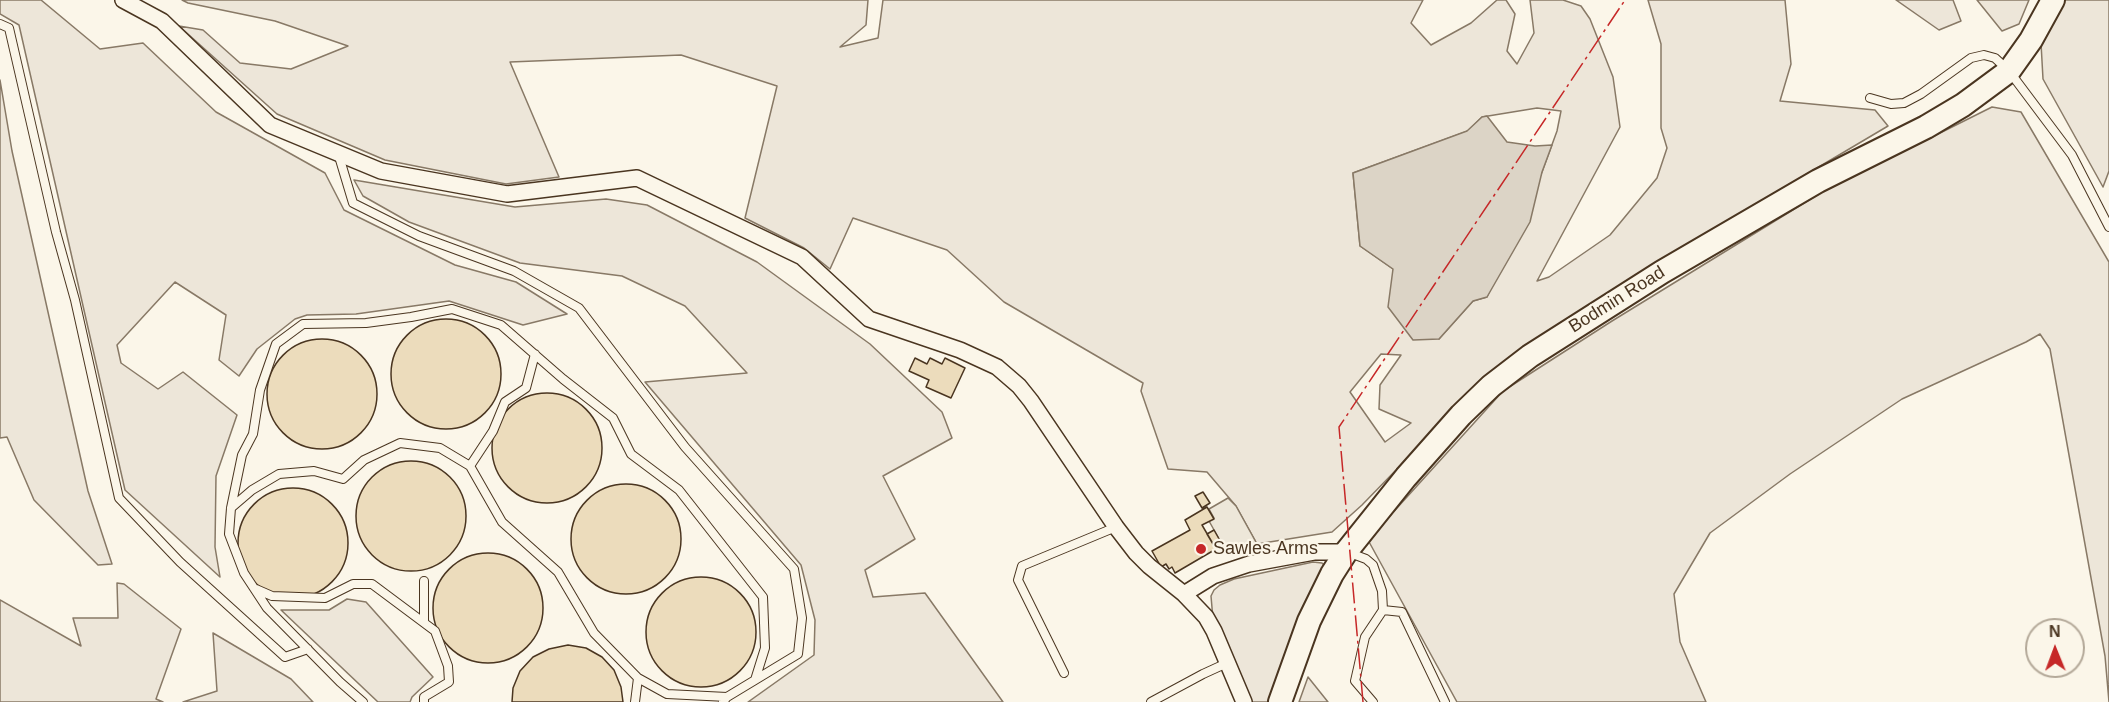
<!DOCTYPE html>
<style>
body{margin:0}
#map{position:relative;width:2109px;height:702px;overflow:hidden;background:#fbf6e9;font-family:Helvetica,sans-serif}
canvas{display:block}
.north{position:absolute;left:2025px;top:618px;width:60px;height:60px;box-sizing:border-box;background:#fbf6e9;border:2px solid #b4a999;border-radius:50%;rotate:359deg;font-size:16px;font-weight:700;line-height:24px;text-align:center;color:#4a3520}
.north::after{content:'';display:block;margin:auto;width:21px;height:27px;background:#c62828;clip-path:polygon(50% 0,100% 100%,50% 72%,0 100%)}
</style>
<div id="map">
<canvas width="2109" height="702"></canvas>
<div class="north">N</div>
</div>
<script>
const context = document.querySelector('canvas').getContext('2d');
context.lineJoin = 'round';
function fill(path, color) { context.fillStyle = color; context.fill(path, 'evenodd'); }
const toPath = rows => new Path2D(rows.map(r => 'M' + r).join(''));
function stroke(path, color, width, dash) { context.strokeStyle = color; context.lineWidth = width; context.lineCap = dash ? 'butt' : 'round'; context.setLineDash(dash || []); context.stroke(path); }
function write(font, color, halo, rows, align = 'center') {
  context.font = font + ' Helvetica,sans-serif'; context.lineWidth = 4.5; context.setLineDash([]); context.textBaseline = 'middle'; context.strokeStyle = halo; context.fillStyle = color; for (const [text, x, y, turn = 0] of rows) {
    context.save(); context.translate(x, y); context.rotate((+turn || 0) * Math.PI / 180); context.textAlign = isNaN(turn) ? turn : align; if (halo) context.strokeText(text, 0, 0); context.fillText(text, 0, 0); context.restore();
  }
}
const green = toPath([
 [0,0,41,0,100,49,143,43,216,112,325,173,344,210,455,265,516,282,567,314,523,325,449,301,356,314,307,315,295,319,257,349,239,376,219,360,226,315,175,282,117,345,121,363,158,389,183,372,237,415,216,476,215,547,220,577,125,490,19,25,0,14,0,0],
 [182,0,868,0,866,25,840,47,878,38,883,0,1423,0,1411,23,1431,45,1471,23,1497,0,1506,0,1515,14,1507,51,1517,64,1534,33,1530,0,1563,0,1581,6,1590,19,1613,77,1620,127,1537,281,1549,277,1610,235,1657,178,1667,148,1661,128,1661,44,1648,0,1785,0,1791,64,1780,101,1875,110,1888,126,1638,274,1434,431,1362,505,1332,532,1257,544,1236,506,1207,472,1168,469,1141,391,1143,383,1004,302,947,250,853,218,830,269,804,248,745,218,777,86,681,55,510,62,559,177,506,184,385,160,277,114,179,26,203,30,240,63,291,69,348,46,275,21,188,3,182,0],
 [1537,108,1561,111,1557,131,1542,172,1487,297,1473,301,1439,339,1393,269,1360,246,1353,173,1468,131,1482,117,1537,108],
 [1381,354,1401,355,1380,385,1379,409,1411,423,1385,442,1350,392,1381,354],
 [1896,0,1953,0,1961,21,1939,30,1896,0],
 [1977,0,2029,0,2019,24,2002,31,1977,0],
 [2064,0,2109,0,2109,171,2103,187,2043,79,2041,43,2064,0],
 [0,80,12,151,88,491,112,564,98,565,34,500,7,437,0,438,0,80],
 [1992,107,2021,112,2109,262,2109,702,2105,656,2050,349,2040,334,2026,342,1902,399,1790,474,1710,533,1674,594,1680,642,1706,702,1457,702,1368,540,1503,391,1612,321,1822,192,1992,107],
 [354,180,515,207,606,199,647,205,757,262,870,344,942,412,952,438,883,476,915,539,865,570,873,597,925,593,1003,702,748,702,814,655,815,620,801,565,645,382,747,373,685,306,622,276,520,263,409,222,363,196,354,180],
 [1313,562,1322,563,1324,565,1323,572,1272,702,1244,702,1214,631,1211,596,1214,590,1220,585,1234,579,1313,562],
 [117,583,124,584,181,629,156,699,163,702,0,702,0,600,81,646,73,618,118,618,117,583],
 [347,599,366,602,433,677,412,697,410,702,378,702,281,610,329,610,347,599],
 [213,633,291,679,313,702,183,702,217,691,213,633],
 [1308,677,1328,702,1299,702,1308,677]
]);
const parking = toPath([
 [1228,498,1236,506,1257,544,1240,550,1223,546,1209,521,1214,518,1209,509,1228,498]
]);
const water = toPath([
 [1487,116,1507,142,1535,146,1552,145,1542,172,1530,222,1487,297,1473,301,1439,339,1413,340,1388,307,1393,269,1360,246,1353,173,1467,131,1482,117,1487,116]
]);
const building = toPath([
 '391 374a55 55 0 1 1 110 0a55 55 0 1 1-110 0Z',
 '267 394a55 55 0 1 1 110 0a55 55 0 1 1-110 0Z',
 [915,358,927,364,930,358,942,364,945,358,965,368,951,398,926,387,929,380,909,371,915,358],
 '492 448a55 55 0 1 1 110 0a55 55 0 1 1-110 0Z',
 '356 516a55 55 0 1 1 110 0a55 55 0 1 1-110 0Z',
 '571 539a55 55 0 1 1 110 0a55 55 0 1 1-110 0Z',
 '238 543a55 55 0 1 1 110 0a55 55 0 1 1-110 0Z',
 [1203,492,1210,503,1202,508,1195,496,1203,492],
 [1207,507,1214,519,1202,525,1216,549,1175,573,1172,567,1169,569,1166,564,1161,567,1152,551,1190,530,1185,520,1207,507],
 [1214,530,1223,546,1216,549,1207,534,1214,530],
 '433 608a55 55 0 1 1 110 0a55 55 0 1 1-110 0Z',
 '646 632a55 55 0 1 1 110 0a55 55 0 1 1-110 0Z',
 [568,645,586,648,602,657,614,670,621,687,623,702,512,702,513,688,520,671,533,657,549,649,568,645]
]);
const lane = toPath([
 [0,24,9,28,56,232,75,300,119,498,180,562,285,657,308,649],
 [1870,98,1891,104,1904,103,1921,94,1971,58,1984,55,1995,58,2009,71,2072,155,2109,227],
 [338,153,353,203,419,236,514,271,579,308,685,447,794,569,802,618,798,654,727,697,723,702],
 [470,466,493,431,505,402,526,388,535,354],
 [231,508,252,490,279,474,314,471,343,479,364,460,400,443,440,448,470,466,502,522,558,572,594,633,638,678,667,694,727,697],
 [1350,553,1366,559,1373,565,1382,591,1383,610,1365,637,1355,681,1373,702],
 [256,589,272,596,325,598,353,584,372,584,435,631,448,666,449,682,424,697,424,702],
 [1383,610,1402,612,1445,702],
 [424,622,424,581],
 [1064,673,1018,580,1022,566,1116,527],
 [363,702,340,682,267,608,244,573,229,534,231,508,242,455,253,434,260,390,276,344,303,324,366,323,411,317,452,309,501,325,563,379,613,418,631,454,679,490,763,597,765,648,755,680],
 [635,702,638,678],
 [1151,702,1203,674,1227,663]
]);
const street = toPath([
 [123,0,162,21,270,125,381,171,507,194,637,178,802,257,869,319,960,350,997,367,1019,386,1031,401,1116,527,1136,553,1149,566,1184,594,1206,617,1214,631,1244,702],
 [1184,594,1213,576,1249,564,1314,552,1346,552]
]);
const secondary = toPath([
 [1280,702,1309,621,1332,574,1346,552,1406,477,1461,415,1491,386,1530,356,1662,272,1818,181,1926,127,1963,105,2009,71,2031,40,2053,0]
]);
const power = toPath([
 [1363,702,1339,427,1625,0]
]);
const markers = [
 [1201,549,6,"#c62828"]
];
const streetNames = [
 ["Bodmin Road",1617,300,-32]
];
const poiNames = [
 ["Sawles Arms",1213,549]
];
fill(green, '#ede6d9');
stroke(green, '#887966', 1.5);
fill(parking, '#ede7d9');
stroke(parking, '#887966', 1.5);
fill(water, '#dcd4c6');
stroke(water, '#887966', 1.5);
fill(building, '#ecdcbc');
stroke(building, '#4a3520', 1.5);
stroke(lane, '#4a3520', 10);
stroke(street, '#4a3520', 18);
stroke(secondary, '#4a3520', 26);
stroke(lane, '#fbf6e9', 8);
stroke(street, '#fbf6e9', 15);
stroke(secondary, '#fbf6e9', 22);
stroke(power, '#c62828', 1.5, [21, 4.5, 3, 4.5]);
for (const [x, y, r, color] of markers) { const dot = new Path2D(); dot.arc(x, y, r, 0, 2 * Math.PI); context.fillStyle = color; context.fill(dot); stroke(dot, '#fbf6e9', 2); }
write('18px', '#4a3520', '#fbf6e9', streetNames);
write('18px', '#4a3520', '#fbf6e9', poiNames, 'left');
</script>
